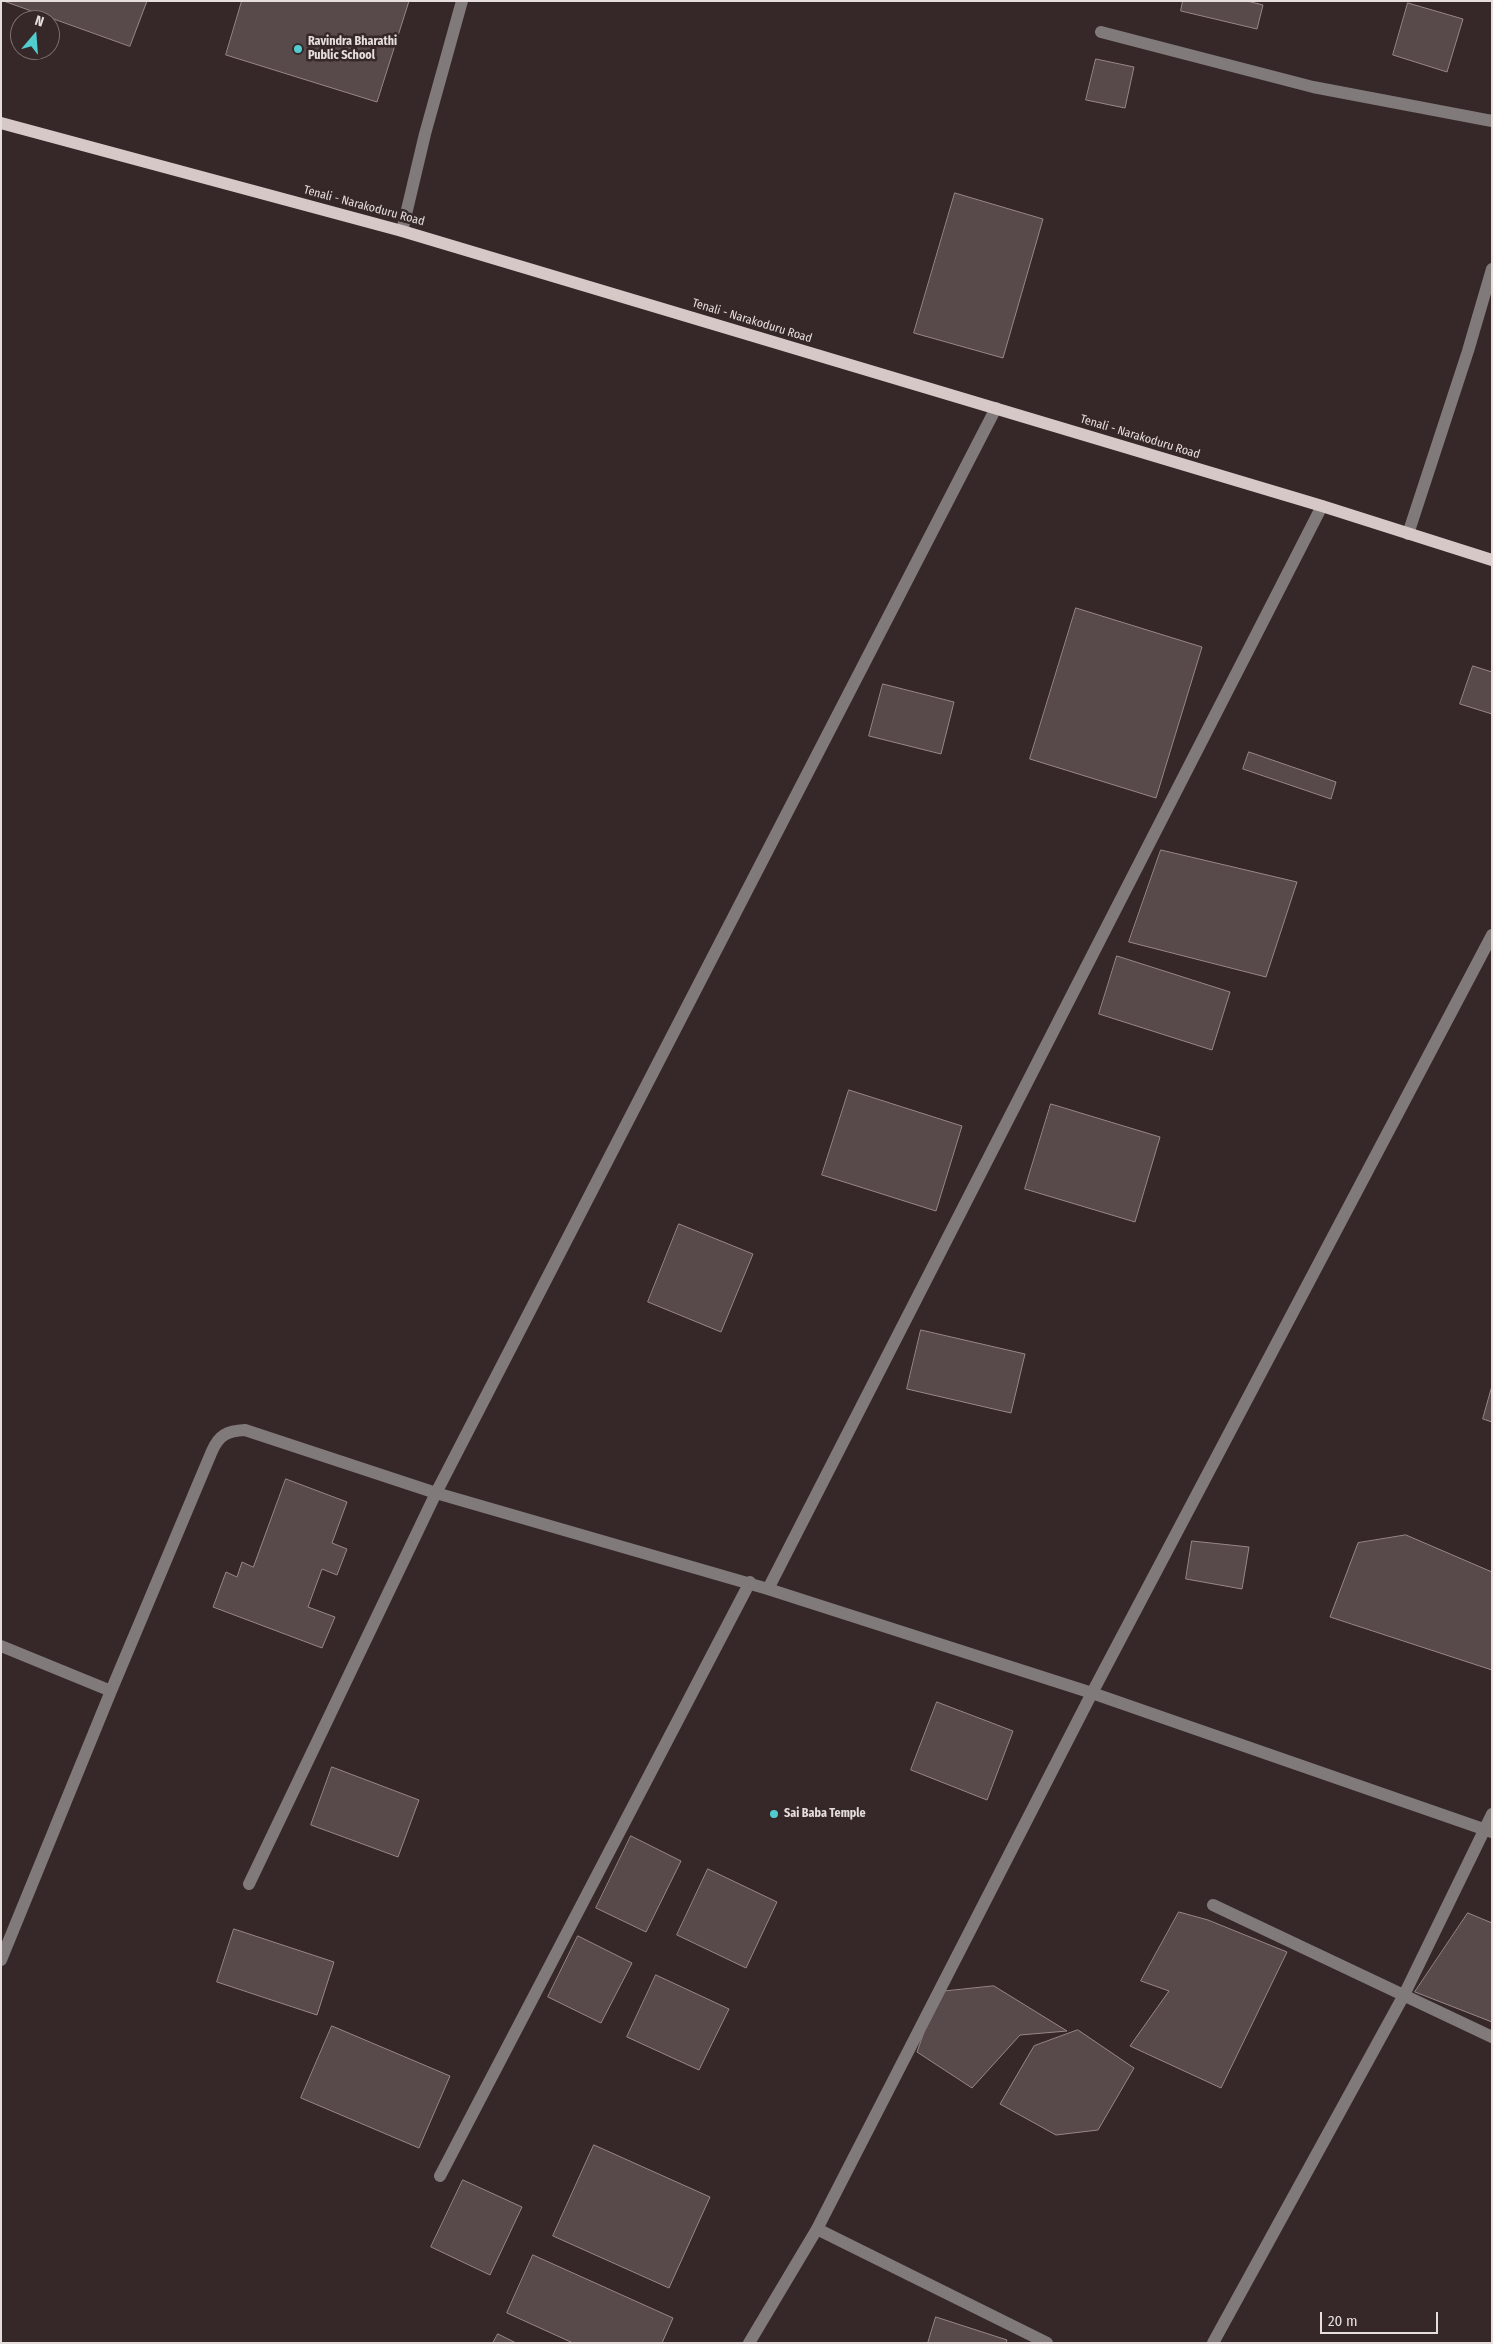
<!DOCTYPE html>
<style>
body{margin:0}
#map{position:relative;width:1493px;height:2344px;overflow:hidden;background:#362828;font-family:"Fira Sans Condensed",sans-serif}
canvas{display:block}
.frame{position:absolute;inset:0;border:2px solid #e6dddd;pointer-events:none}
.north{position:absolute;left:10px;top:10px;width:50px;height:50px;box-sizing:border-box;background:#362828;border:1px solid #7c7070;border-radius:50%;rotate:18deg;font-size:14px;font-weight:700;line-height:20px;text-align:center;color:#e6dddd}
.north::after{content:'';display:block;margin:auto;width:18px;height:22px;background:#52cdcf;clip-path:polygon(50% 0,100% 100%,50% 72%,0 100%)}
.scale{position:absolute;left:1320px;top:2312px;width:118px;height:22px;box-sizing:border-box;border:2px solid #e6dddd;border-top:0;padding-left:6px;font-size:15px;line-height:18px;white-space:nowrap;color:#e6dddd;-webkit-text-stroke:4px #362828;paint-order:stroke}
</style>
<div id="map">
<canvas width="1493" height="2344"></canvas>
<div class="frame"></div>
<div class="north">N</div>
<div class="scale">20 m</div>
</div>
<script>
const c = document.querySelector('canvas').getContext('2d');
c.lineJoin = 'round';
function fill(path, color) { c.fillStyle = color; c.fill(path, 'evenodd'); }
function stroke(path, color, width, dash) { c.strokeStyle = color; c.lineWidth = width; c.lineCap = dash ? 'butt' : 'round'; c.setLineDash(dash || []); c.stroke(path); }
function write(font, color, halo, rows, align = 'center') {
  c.font = font + ' "Fira Sans Condensed",sans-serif'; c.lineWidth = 5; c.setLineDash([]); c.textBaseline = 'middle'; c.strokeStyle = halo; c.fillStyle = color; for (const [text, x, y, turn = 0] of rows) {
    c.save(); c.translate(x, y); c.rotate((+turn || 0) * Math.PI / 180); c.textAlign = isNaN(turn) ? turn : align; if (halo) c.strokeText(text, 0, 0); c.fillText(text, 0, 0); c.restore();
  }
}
const building = new Path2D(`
 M 4,1 L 147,1 L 130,46 Z
 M 242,1 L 409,1 L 377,102 L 226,55 Z
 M 1183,1 L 1247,1 L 1263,5 L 1257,29 L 1181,11 Z
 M 1408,3 L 1463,19 L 1447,72 L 1393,55 Z
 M 1096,59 L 1134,67 L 1125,108 L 1086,100 Z
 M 955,193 L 1043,219 L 1003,358 L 914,333 Z
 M 1076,608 L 1202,647 L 1156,798 L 1030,759 Z
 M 1473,666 L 1492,672 L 1492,714 L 1460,704 Z
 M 883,684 L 954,702 L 941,754 L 869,736 Z
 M 1249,752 L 1336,782 L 1331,799 L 1243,769 Z
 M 1161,850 L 1297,882 L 1266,977 L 1129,942 Z
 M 1117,956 L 1230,992 L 1212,1050 L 1099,1014 Z
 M 849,1090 L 962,1126 L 936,1211 L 822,1175 Z
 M 1051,1104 L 1160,1137 L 1135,1222 L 1025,1189 Z
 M 679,1224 L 753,1254 L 721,1332 L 648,1302 Z
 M 921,1330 L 1025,1354 L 1011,1413 L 907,1389 Z
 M 1492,1386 L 1492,1422 L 1483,1419 Z
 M 286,1479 L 347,1502 L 332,1543 L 347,1549 L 337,1575 L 322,1569 L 308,1607 L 335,1617 L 322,1648 L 213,1607 L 226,1572 L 237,1577 L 242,1562 L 253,1567 Z
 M 1406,1535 L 1492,1572 L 1492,1670 L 1330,1617 L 1358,1543 Z
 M 1192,1541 L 1249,1547 L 1242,1589 L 1186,1579 Z
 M 937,1702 L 1013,1731 L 987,1800 L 911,1770 Z
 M 332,1767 L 419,1800 L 398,1857 L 311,1825 Z
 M 631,1836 L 681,1861 L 646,1932 L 596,1908 Z
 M 708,1869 L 777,1902 L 746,1968 L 677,1935 Z
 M 1179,1912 L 1208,1920 L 1287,1952 L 1221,2088 L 1130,2046 L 1169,1991 L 1141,1981 Z
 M 1468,1913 L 1492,1923 L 1492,2022 L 1415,1992 Z
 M 234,1929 L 334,1962 L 317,2015 L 217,1982 Z
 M 578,1936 L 632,1963 L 601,2023 L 548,1997 Z
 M 656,1975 L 729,2009 L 699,2070 L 627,2037 Z
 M 994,1986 L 1067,2031 L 1020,2035 L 972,2088 L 917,2052 L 938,1992 Z
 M 332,2026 L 450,2076 L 419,2148 L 301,2098 Z
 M 1078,2030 L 1134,2068 L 1098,2130 L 1056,2135 L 1000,2104 L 1034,2046 Z
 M 594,2145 L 710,2197 L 669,2288 L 553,2236 Z
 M 463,2180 L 522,2207 L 490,2275 L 431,2247 Z
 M 533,2255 L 673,2318 L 662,2343 L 573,2343 L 507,2313 Z
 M 936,2317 L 1007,2340 L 1006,2343 L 928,2343 Z
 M 498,2334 L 516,2343 L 493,2343 Z`);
fill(building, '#58494a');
stroke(building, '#988787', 1);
stroke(new Path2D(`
 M 1101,32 L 1313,87 L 1492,121
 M 402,231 L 425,134 L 462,1
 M 1408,534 L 1468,351 L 1492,269
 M 768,1589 L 1092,1693 L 1492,1832
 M 1,1646 L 111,1691
 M 249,1884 L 436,1493 L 996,408
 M 1213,1905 L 1492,2037
 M 1,1960 L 111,1691 L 212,1451 C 219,1435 227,1431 245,1430 L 436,1493 L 768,1589 L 1322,506
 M 440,2176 L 750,1582
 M 817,2229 L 1047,2343
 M 749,2343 L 817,2229 L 1092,1693 L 1492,935
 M 1213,2343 L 1404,1995 L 1492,1814`), '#817a7a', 12);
stroke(new Path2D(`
 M 1,123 L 402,231 L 1322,506 L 1492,560`), '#d7c8c8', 12);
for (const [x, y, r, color] of [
 [298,49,5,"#52cdcf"],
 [774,1814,5,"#52cdcf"]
]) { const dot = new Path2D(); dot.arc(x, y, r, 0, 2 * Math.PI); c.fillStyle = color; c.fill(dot); stroke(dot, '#362828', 2); }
write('bold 12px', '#e6dddd', '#362828', [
 ["Ravindra Bharathi",308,42],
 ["Public School",308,56],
 ["Sai Baba Temple",784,1814]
], 'left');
write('12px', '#e6dddd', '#362828', [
 ["Tenali - Narakoduru Road",364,206,15],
 ["Tenali - Narakoduru Road",752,321,17],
 ["Tenali - Narakoduru Road",1140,437,17]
]);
</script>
